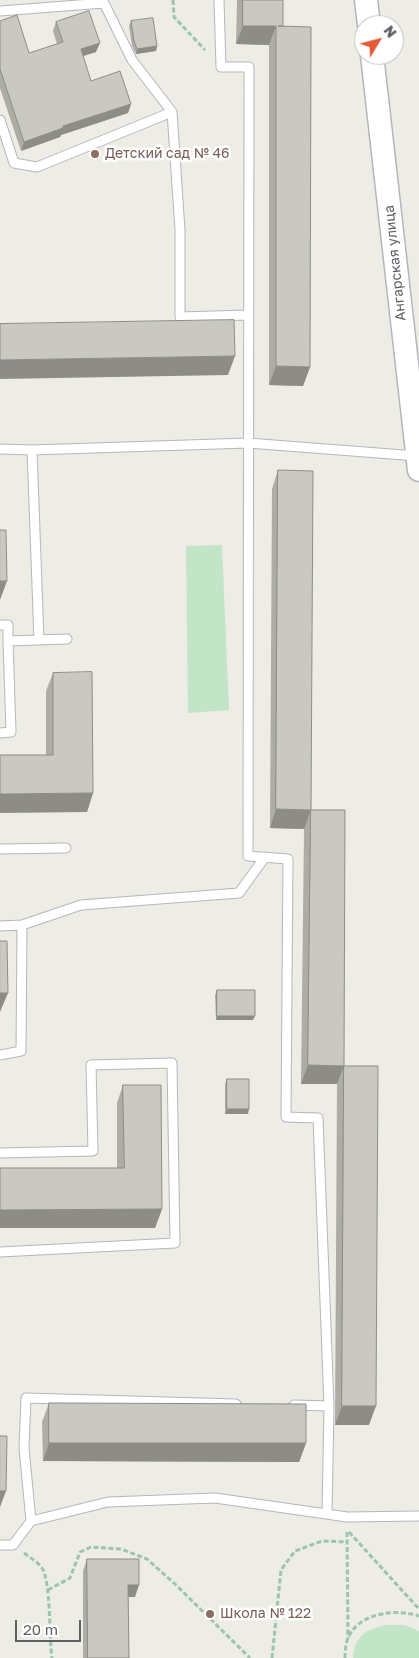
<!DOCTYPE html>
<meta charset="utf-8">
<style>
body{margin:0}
#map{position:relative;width:419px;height:1658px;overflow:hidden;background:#eeede5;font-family:"Golos Text",sans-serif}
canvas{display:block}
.north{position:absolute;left:354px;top:15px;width:50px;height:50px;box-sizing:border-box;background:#fff;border:1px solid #bebfc1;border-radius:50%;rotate:53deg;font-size:14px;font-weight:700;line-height:20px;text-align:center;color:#5c5f64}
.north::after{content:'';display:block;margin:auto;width:18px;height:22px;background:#e25b36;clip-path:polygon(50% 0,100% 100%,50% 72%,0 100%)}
.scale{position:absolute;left:15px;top:1620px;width:66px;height:22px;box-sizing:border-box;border:2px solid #5c5f64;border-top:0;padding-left:6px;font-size:15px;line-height:18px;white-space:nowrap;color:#5c5f64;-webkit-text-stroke:4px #fff;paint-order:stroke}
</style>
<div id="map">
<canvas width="419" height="1658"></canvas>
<div class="north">N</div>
<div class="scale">20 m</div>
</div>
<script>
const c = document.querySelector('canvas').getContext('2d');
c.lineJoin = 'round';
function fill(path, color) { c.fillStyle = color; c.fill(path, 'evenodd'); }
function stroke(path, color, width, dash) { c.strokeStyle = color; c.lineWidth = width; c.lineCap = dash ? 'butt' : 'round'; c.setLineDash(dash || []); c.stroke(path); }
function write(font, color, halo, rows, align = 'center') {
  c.font = font + ' "Golos Text",sans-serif'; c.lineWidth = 5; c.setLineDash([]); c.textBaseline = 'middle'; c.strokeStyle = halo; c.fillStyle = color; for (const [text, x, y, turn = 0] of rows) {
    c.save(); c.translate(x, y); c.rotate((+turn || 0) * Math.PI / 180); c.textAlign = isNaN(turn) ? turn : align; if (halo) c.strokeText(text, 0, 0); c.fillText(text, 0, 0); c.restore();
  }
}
fill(new Path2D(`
 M 222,545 L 229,710 L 188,713 L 186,546 Z
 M 385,1625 L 404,1625 L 419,1631 L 419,1658 L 353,1658 C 355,1636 365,1630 385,1625 Z`), '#c2e5c7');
const service = new Path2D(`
 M 219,0 L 221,67 L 249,67 L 248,856 L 288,859 L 286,1117 L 318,1118 L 329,1406 L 327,1514
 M 0,11 L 104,3 L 132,60 L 172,112 L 180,230 L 180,317 L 248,315
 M 0,120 L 14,163 L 37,167 L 172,112
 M 0,449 L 32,450 L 248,443 L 417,456
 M 32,450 L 39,640
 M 0,625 L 8,625 L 8,641
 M 0,733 L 11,732 L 8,641 L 67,639
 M 0,849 L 66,848
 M 22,925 L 81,905 L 239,893 L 265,857
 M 0,926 L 22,925 L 21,1051 L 0,1055
 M 0,1153 L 93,1151 L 91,1065 L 172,1063 L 175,1243 L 0,1252
 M 294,1405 L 329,1406
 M 31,1521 L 108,1502 L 215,1498 L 347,1517 L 419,1516
 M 0,1545 L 13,1545 L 31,1521 L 24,1448 L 26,1398 L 236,1404`);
const tertiary = new Path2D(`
 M 366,0 L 369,25
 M 372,55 L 419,470`);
stroke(service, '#b5b6bb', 11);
stroke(tertiary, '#b5b6bb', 25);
stroke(new Path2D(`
 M 173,0 L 174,17 L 205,50
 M 347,1532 L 348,1638
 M 349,1532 L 419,1609
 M 24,1553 C 29,1557 38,1562 42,1568 C 51,1581 49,1638 52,1658
 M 48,1590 L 70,1578 L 80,1552 L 91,1547 L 121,1549 L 147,1559 L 175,1584 L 250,1658
 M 272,1658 L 281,1570 L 295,1551 L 322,1541 L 348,1542
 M 345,1658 C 345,1649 346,1639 352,1631 C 366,1612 398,1609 419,1616`), '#9cc5ad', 3, [5, 2.5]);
stroke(service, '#fff', 9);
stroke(tertiary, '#fff', 22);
fill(new Path2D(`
 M 237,0 L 283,0 L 283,26 L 310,367 L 303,386 L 269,385 L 269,45 L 236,44 Z
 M 0,21 L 29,53 L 57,44 L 53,31 L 56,22 L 96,52 L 83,56 L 91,81 L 131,104 L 128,113 L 61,135 L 60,137 L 21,151 L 0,88 Z
 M 131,21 L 157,46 L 156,51 L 136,54 L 132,46 L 129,26 Z
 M 278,470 L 311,810 L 344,1066 L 369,1425 L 335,1425 L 337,1084 L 301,1084 L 304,829 L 270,828 L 272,489 Z
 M 53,673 L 93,793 L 87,812 L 46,755 L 46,691 Z
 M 217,990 L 253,1020 L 216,1020 L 215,995 Z
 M 227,1079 L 248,1114 L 225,1114 L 225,1084 Z
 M 123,1085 L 162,1209 L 155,1228 L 0,1228 L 0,1168 L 117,1168 L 117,1103 Z
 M 49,1403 L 306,1443 L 299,1462 L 43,1461 L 42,1422 Z
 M 87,1559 L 135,1597 L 128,1597 L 129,1658 L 83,1658 L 83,1571 Z`), '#adaca6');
fill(new Path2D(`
 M 243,26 L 276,26 L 269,45 L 236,44 Z
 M 100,43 L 96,52 L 77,58 L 81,49 Z
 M 157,46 L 156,51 L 136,54 L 137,49 Z
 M 131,104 L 128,113 L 61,135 L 60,137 L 21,151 L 24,142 L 63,126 Z
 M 235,356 L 228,375 L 0,379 L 0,360 Z
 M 276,366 L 310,367 L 303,386 L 269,385 Z
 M 0,581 L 7,581 L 0,600 Z
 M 93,793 L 87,812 L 0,813 L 0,794 Z
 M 276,809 L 311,810 L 304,829 L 270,828 Z
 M 0,993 L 8,993 L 0,1012 Z
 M 217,1016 L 255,1016 L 253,1020 L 216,1020 Z
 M 308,1065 L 344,1066 L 337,1084 L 301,1084 Z
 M 227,1109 L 249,1109 L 248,1114 L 225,1114 Z
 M 162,1209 L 155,1228 L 0,1228 L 0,1210 Z
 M 342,1406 L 376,1406 L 369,1425 L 335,1425 Z
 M 49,1443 L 306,1443 L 299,1462 L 43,1461 Z
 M 0,1491 L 6,1491 L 0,1507 Z
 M 128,1585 L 139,1585 L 135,1597 L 124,1597 Z`), '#8d8c87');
const building = new Path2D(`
 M 243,0 L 283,0 L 283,26 L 278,26 L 311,27 L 310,367 L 276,366 L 276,26 L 243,26 Z
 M 89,11 L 100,43 L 81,49 L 91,81 L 120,71 L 131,104 L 63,126 L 63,128 L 24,142 L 0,69 L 0,21 L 17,15 L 29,53 L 63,42 L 56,22 Z
 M 153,18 L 157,46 L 137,49 L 134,41 L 131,21 Z
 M 234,320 L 235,356 L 0,360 L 0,324 Z
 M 278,470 L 313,471 L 311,810 L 276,809 Z
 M 0,530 L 6,530 L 7,581 L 0,581 Z
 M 92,672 L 93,793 L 0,794 L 0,755 L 53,755 L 53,673 Z
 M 311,810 L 345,810 L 344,1066 L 308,1065 Z
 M 0,941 L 7,941 L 8,993 L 0,993 Z
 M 217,990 L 255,990 L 255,1016 L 217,1016 Z
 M 344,1066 L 378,1066 L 376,1406 L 342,1406 Z
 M 227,1079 L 249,1079 L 249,1109 L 227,1109 Z
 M 123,1085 L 161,1085 L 162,1209 L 0,1210 L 0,1168 L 124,1168 Z
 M 49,1403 L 306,1404 L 306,1443 L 49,1443 Z
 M 0,1436 L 7,1436 L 6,1491 L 0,1491 Z
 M 87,1559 L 139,1559 L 139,1585 L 128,1585 L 129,1658 L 88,1658 Z`);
fill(building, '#c9c8c1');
stroke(building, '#8d8c87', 1);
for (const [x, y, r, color] of [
 [95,154,5,"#8d6e63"],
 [210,1614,5,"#8d6e63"]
]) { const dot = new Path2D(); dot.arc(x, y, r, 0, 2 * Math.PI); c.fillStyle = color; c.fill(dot); stroke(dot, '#fff', 2); }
write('14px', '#785e54', '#fff', [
 ["Детский сад № 46",105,154],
 ["Школа № 122",220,1614]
], 'left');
write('14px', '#5c5f64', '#fff', [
 ["Ангарская улица",395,263,-96]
]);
</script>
